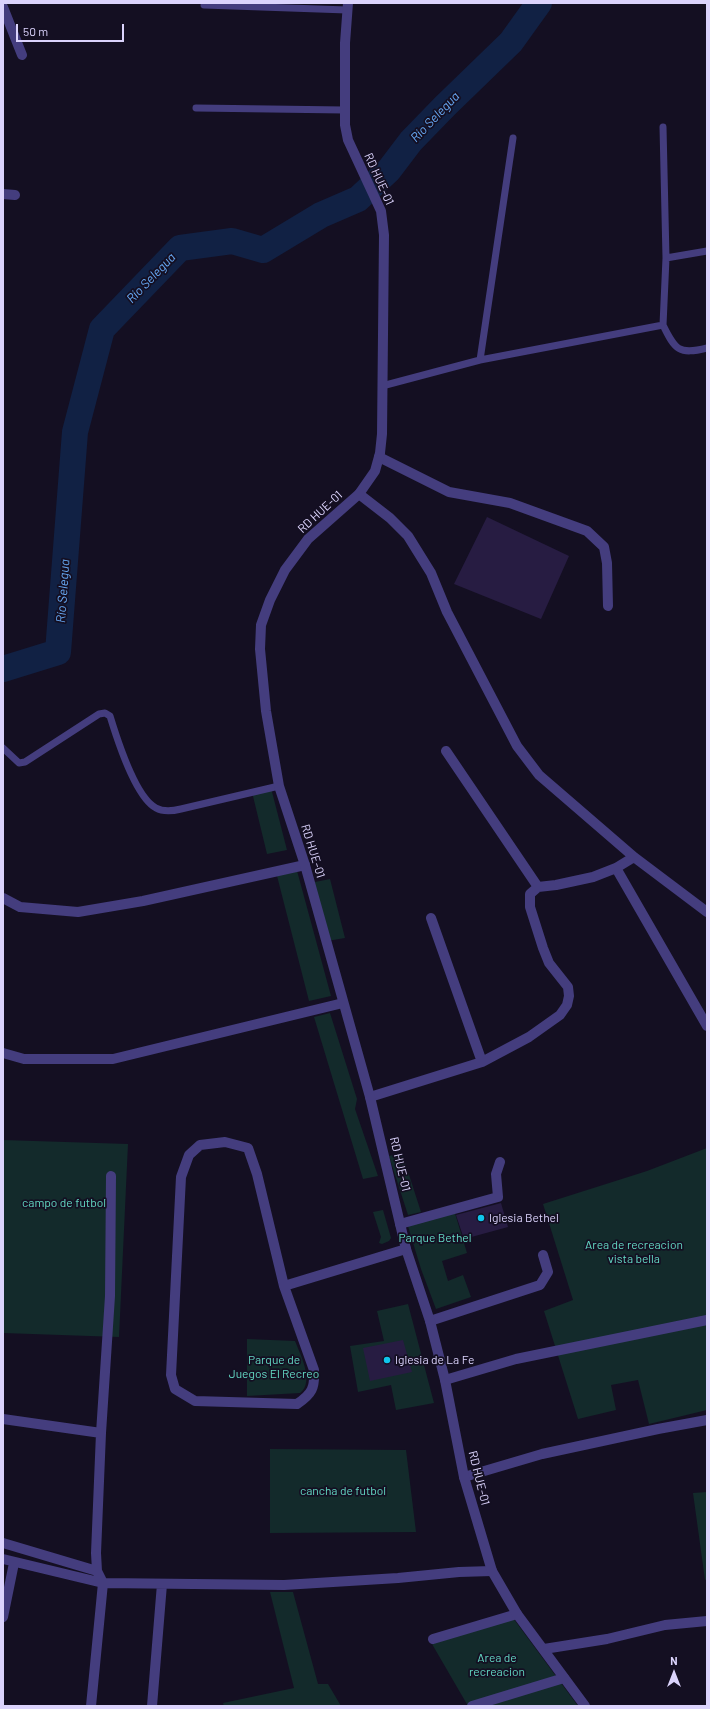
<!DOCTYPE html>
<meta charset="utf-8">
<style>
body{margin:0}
#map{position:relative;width:710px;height:1709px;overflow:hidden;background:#140f22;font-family:Barlow,sans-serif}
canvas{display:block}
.frame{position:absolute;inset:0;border:4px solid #dbd3fc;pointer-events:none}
.north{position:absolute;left:654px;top:1653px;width:40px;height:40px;-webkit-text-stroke:3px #140f22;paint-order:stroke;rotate:0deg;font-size:11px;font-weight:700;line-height:16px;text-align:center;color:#dbd3fc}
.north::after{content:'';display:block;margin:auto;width:14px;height:18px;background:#dbd3fc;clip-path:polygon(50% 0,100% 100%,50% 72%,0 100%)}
.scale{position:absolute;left:16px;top:24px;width:108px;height:18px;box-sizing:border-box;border:2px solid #dbd3fc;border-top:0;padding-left:5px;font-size:12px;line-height:14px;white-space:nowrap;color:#dbd3fc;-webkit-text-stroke:3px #140f22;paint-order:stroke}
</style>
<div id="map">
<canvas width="710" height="1709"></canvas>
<div class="frame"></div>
<div class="north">N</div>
<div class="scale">50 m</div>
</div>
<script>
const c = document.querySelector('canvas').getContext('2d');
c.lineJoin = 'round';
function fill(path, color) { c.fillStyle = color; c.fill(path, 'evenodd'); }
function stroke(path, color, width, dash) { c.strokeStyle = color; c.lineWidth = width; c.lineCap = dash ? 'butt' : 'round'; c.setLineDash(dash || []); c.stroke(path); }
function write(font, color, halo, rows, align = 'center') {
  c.font = font + ' Barlow,sans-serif'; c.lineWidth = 3.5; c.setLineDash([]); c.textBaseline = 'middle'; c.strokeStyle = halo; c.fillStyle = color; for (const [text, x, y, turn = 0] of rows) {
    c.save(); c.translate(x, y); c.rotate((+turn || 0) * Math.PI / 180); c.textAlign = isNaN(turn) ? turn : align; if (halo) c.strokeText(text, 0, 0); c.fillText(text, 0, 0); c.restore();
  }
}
fill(new Path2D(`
 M 271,788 L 287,850 L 267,854 L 252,792 Z
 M 296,867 L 331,996 L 309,1001 L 276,872 Z
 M 330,879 L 345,938 L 327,941 L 310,883 Z
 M 330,1013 L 357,1099 L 355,1109 L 378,1176 L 363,1179 L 314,1017 Z
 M 3,1140 L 128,1144 L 119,1337 L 3,1333 Z
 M 707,1148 L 707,1410 L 649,1424 L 638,1380 L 611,1385 L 616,1410 L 578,1419 L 544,1311 L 573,1300 L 543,1204 L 647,1171 Z
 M 402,1153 L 421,1212 L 408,1215 L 389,1156 Z
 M 383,1210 L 391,1238 L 389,1241 L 382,1244 L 379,1243 L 381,1237 L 373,1212 Z
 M 454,1210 L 467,1253 L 442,1261 L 448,1281 L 463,1275 L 471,1297 L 436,1309 L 421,1269 L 407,1223 Z
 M 408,1304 L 434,1403 L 396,1410 L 391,1385 L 358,1392 L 350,1346 L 384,1341 L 377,1311 Z
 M 247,1339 L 295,1341 C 300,1354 315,1382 300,1393 L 247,1396 Z
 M 270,1449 L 406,1450 L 416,1532 L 270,1533 Z
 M 707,1492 L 707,1579 L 705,1580 L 693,1493 Z
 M 270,1592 L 293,1592 L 318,1684 L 328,1684 L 341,1706 L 224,1706 L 223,1703 L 294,1688 Z
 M 513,1618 L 578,1706 L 468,1706 L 432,1644 Z`), '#132a2b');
stroke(new Path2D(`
 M 3,669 L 58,652 L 75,432 L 102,329 L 180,248 L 232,241 L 263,250 L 321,215 L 358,199 L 389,170 L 411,141 L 445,106 L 511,42 L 539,3`), '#112144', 26);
fill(new Path2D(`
 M 487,517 L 569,556 L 541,619 L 454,584 Z
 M 501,1203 L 508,1227 L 464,1239 L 456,1215 Z
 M 403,1340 L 412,1372 L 370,1381 L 363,1348 Z`), '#271c42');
stroke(new Path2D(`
 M 204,5 L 347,10
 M 196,108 L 344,110
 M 666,258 L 707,251
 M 663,325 C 675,350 679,355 707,348
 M 480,360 L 513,138
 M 382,386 L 480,360 L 663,325 L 666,258 L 663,127
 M 3,748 L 19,763 L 25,762 L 99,714 L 105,713 L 110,716 C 117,739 135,797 156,808 C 163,812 173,811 181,809 L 279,786`), '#443d7e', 7);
stroke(new Path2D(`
 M 3,7 L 22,55
 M 3,194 L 15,195
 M 379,457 L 449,492 L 510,503 L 587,531 L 604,547 L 607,563 L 608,606
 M 359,494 L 390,518 L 408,536 L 431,573 L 447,612 L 517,746 L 539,775 L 634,857 L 707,912
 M 446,751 L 538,887
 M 616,868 L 707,1026
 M 3,898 L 20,907 L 78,912 L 143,901 L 305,865
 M 431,918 L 482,1062
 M 3,1053 L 24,1059 L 113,1059 L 343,1003
 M 370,1097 L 482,1062 L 529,1037 L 560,1015 L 567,1005 L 569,996 L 568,987 L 549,963 L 543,948 L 530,907 L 530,894 L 538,887 L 556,885 L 593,877 L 616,868 L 634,857
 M 225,1142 L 248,1148 L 257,1174 L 284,1286 L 314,1370 C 315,1388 312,1394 297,1404 L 195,1401 L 175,1389 L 171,1375 L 181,1177 L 189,1155 L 200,1145 Z
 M 400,1224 L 498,1197 L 496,1174 L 500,1162
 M 284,1286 L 406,1249
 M 430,1321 L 540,1285 L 548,1272 L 543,1255
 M 445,1380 L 516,1359 L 707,1320
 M 3,1419 L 101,1433
 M 464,1477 L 542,1454 L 658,1429 L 707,1420
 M 3,1543 L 97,1571
 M 3,1559 L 103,1583 L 284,1585 L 398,1578 L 459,1572 L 492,1571
 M 3,1617 L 14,1563
 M 433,1639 L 517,1614
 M 544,1649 L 607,1639 L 665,1625 L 707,1621
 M 91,1706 L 103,1583 L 97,1571 L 96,1553 L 101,1433 L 110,1296 L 111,1176
 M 152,1706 L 162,1584
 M 472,1706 L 564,1678`), '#443d7e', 10);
stroke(new Path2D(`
 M 348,3 L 345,43 L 345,125 L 348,140 L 381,211 L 384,235 L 382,434 L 380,453 L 375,471 L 359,494 L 308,539 L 285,570 L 270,600 L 261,625 L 260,649 L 266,711 L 279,786 L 305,865 L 370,1097 L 406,1249 L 430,1321 L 445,1380 L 464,1477 L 492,1571 L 517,1614 L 585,1706`), '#443d7e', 10);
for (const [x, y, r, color] of [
 [481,1218,4,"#0fc6ec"],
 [387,1360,4,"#0fc6ec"]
]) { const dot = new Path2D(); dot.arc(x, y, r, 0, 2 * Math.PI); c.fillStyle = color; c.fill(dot); stroke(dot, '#140f22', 1.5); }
write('12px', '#dbd3fc', '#140f22', [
 ["RD HUE-01",379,179,66],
 ["RD HUE-01",320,512,-43],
 ["RD HUE-01",313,851,73],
 ["RD HUE-01",400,1164,77],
 ["RD HUE-01",479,1478,76]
]);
write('12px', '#63d8c3', '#140f22', [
 ["campo de futbol",64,1203],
 ["Parque Bethel",435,1238],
 ["Area de recreacion",634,1245],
 ["vista bella",634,1259],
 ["Parque de",274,1360],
 ["Juegos El Recreo",274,1374],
 ["cancha de futbol",343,1491],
 ["Area de",497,1658],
 ["recreacion",497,1672]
]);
write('12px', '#dbd3fc', '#140f22', [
 ["Iglesia Bethel",489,1218],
 ["Iglesia de La Fe",395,1360]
], 'left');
write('italic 13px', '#67a9f5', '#140f22', [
 ["Río Selegua",435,117,-46],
 ["Río Selegua",151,278,-46],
 ["Río Selegua",63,591,-86]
]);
</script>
